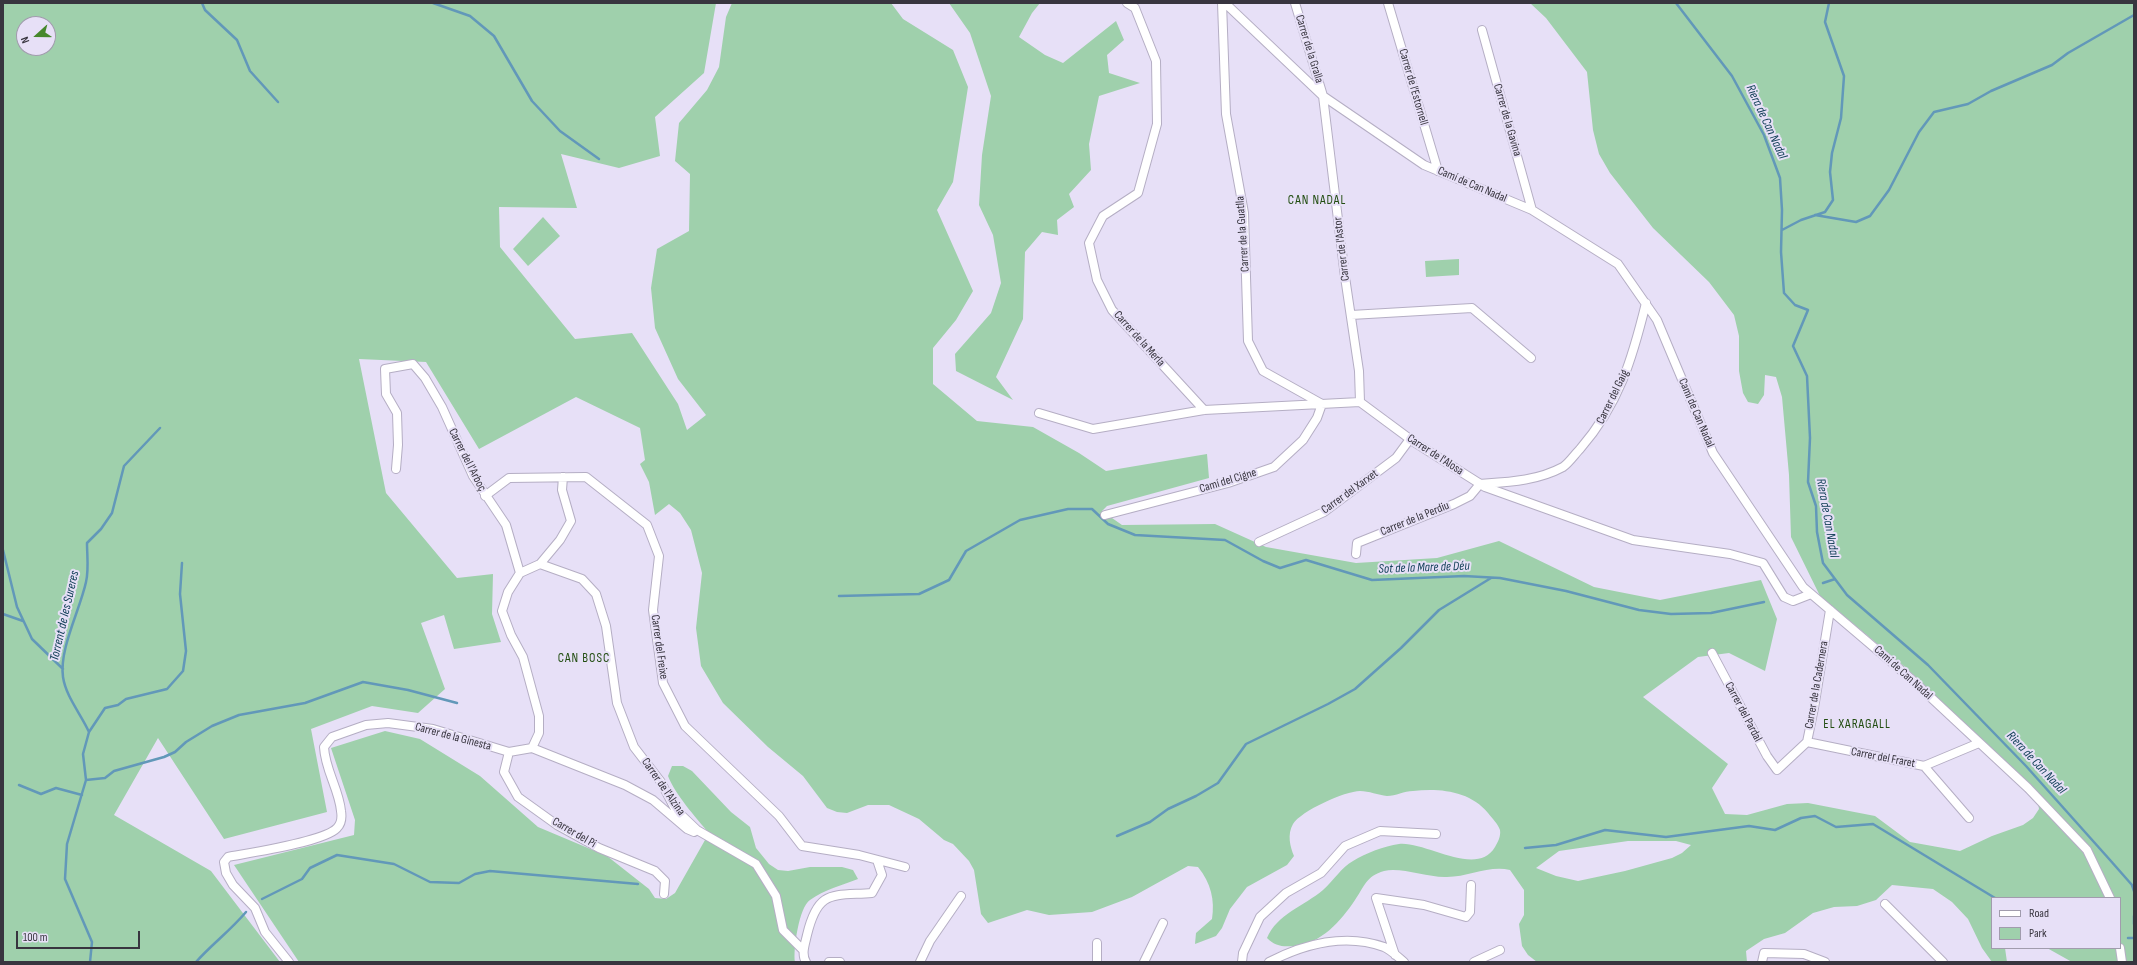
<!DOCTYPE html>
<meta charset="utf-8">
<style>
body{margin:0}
#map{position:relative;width:2137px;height:965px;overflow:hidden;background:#e7e0f7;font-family:"Sofia Sans Condensed",sans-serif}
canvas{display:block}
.frame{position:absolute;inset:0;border:4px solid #38353f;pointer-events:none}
.legend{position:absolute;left:1991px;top:897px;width:130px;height:52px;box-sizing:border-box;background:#e7e0f7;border:1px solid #a19cad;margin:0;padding:5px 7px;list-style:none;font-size:12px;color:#38353f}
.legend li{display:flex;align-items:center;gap:8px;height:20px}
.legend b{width:20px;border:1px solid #a19cad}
.north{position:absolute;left:16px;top:16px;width:40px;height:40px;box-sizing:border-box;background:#e7e0f7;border:1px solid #a19cad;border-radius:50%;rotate:249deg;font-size:11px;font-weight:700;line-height:16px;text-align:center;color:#38353f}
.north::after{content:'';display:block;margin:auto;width:14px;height:18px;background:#46882c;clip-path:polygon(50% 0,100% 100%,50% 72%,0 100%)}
.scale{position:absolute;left:16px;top:931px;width:124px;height:18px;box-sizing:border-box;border:2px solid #38353f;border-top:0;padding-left:5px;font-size:12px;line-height:14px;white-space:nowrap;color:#38353f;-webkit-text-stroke:3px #e7e0f7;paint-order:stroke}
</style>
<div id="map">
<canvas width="2137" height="965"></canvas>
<div class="frame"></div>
<ul class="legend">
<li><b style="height:5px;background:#fff"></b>Road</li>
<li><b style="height:11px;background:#9fd0ac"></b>Park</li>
</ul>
<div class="north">N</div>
<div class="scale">100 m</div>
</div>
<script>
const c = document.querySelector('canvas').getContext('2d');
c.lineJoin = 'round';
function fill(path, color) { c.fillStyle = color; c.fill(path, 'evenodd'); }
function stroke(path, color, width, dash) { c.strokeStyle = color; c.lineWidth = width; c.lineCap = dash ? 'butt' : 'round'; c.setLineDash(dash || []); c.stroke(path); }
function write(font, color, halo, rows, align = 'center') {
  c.font = font + ' "Sofia Sans Condensed",sans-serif'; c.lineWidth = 4; c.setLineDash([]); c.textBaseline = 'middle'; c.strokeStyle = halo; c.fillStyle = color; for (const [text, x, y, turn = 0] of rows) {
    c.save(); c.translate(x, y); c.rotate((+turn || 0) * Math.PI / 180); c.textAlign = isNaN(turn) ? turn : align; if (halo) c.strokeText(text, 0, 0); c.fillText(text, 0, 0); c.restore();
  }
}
fill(new Path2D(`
 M 3,3 L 716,3 L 704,73 L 655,117 L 660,156 L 619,168 L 561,154 L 577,208 L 499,207 L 500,247 L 575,339 L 632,333 L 678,404 L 687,430 L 706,415 L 678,379 L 655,328 L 651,288 L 657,249 L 689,231 L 690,174 L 675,161 L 679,123 L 707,90 L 719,67 L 726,17 L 732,3 L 891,3 L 903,19 L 953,50 L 968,87 L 953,182 L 937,210 L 973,291 L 956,320 L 933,348 L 933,384 L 977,421 L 1033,427 L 1079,453 L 1106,471 L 1207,454 L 1209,478 L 1107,506 L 1102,511 L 1122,525 L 1215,524 L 1266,547 L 1356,563 L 1437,558 L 1499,541 L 1594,587 L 1660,600 L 1761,580 L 1777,619 L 1765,671 L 1729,653 L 1698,657 L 1643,697 L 1728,764 L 1712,788 L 1725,814 L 1747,815 L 1787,804 L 1808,803 L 1875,816 L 1910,842 L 1960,851 L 1992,836 L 2023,825 L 2033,818 L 2039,809 L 2037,797 L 2026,782 L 1905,667 L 1820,596 L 1791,537 L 1789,475 L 1782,397 L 1776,377 L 1765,375 L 1764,395 L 1758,404 L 1748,402 L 1743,393 L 1739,371 L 1739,336 L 1734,315 L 1709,282 L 1653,228 L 1610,173 L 1599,154 L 1593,130 L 1587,72 L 1546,18 L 1530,3 L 2134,3 L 2134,962 L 2072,962 L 2047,948 L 2120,948 L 2120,898 L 1992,898 L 1992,948 L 2005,948 L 2007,962 L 1992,962 L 1982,948 L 1968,919 L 1952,902 L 1933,889 L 1892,885 L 1876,900 L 1857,906 L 1834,907 L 1813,913 L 1785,933 L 1764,939 L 1746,951 L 1747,962 L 1537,962 L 1528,955 L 1522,946 L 1519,924 L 1524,915 L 1524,890 L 1510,870 C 1489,865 1469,877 1447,877 C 1428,878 1402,867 1384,871 C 1366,876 1364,887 1355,900 C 1341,921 1321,944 1294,946 C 1282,947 1275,946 1267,938 C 1277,914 1304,906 1323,890 C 1334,880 1341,868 1353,861 C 1366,853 1384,846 1399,844 C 1425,841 1477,878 1495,847 C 1498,842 1501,836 1500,830 C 1498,824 1492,818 1488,813 C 1470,791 1440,788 1413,791 C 1404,791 1396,796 1387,796 C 1378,795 1369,791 1360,791 C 1345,791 1301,811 1293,824 C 1287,834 1290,847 1294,856 L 1287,865 L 1247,887 L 1230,909 L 1222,928 L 1216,936 L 1195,944 L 1196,933 L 1212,919 C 1215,900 1211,883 1198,867 L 1188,866 L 1132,897 L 1092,912 L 1049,915 L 1027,910 L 988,923 L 981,914 L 974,870 L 969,861 L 953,844 L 944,840 L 919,819 L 889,805 L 868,805 L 847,813 L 837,812 L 827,808 L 803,776 L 768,747 L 723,703 L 701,666 L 696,628 L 702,573 L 691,530 L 680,513 L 669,504 L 655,515 L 649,482 L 640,464 L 645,460 L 640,428 L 576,397 L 479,449 L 426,362 L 359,359 L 386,493 L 457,578 L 493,574 L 492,614 L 501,642 L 454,649 L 444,615 L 421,623 L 445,689 L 418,713 L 372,706 L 311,729 L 327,812 L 224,839 L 158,738 L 114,815 L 211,871 L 280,962 L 3,962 ZM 24,24 L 48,24 L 48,48 L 24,48 ZM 1628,841 L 1676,841 L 1691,845 L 1682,853 L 1672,858 L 1625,871 L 1578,881 L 1556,876 L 1536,868 L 1559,851 Z
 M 949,3 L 1040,3 L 1032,13 L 1019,37 L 1045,55 L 1063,63 L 1116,21 L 1124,40 L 1107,55 L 1109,73 L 1140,83 L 1099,96 L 1089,144 L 1091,170 L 1069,194 L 1074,207 L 1057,220 L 1058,235 L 1042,232 L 1025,252 L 1023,319 L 996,377 L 1013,400 L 956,371 L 955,354 L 991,313 L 1001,283 L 993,235 L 979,205 L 982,155 L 991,96 L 970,33 Z
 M 543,217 L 560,236 L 528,266 L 513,249 Z
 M 1459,259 L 1459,275 L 1426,277 L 1425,261 Z
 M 385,731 L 420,739 L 480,776 L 538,827 L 607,856 L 649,889 L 655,898 L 666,899 L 675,893 L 709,833 C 696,818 675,794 668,776 L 672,766 L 683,766 L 692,771 L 731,812 L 750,827 L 756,848 L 769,864 L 778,870 L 788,871 L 810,867 L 842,867 L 853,870 L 858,879 C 842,885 824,890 810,900 C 799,907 793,950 795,962 L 299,962 L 234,865 L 354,835 L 355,820 L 331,748 Z`), '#9fd0ac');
stroke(new Path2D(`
 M 202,3 L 205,10 L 237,40 L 250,71 L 278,102
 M 433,3 L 470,16 L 494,36 L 532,101 L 560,131 L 599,159
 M 1676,3 L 1732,76 L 1764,135 L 1780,178 L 1782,210 L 1781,252 L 1784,293 L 1795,305 L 1808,310 L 1793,346 L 1807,376 L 1810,438 L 1808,482 L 1816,506 L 1817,532 L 1823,563 L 1847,595 L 1928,665 L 2026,766 L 2110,860 L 2132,885 L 2134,891
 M 1815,215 L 1856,222 L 1870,216 L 1889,190 L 1919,132 L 1934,112 L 1968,104 L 1991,91 L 2052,65 L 2068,53 L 2134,15
 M 1782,230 L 1801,220 L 1825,212 L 1833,200 L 1830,172 L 1832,153 L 1841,118 L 1844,76 L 1825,22 L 1829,3
 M 3,550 L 17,607 L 32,639 L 63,669
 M 1823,583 L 1835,579
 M 839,596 L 919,594 L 949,580 L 966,551 L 1020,520 L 1068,509 L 1092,509 L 1108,524 L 1135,535 L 1225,540 L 1263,561 L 1280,568 L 1306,560 L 1372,580 L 1464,576 L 1500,578 L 1566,591 L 1639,610 L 1671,614 L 1711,613 L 1764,602
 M 3,614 L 23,621
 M 89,732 L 105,708 L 118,705 L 126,699 L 167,689 L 183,671 L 186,651 L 180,594 L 182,563
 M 86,780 L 105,778 L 114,771 L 164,757 L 175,752 L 186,742 L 212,726 L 239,715 L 305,703 L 363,682 L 408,690 L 457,703
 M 19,785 L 41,794 L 56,788 L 82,795
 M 1117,836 L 1150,822 L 1168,809 L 1196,796 L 1218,783 L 1246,744 L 1328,704 L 1355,689 L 1401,648 L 1439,610 L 1491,578
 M 1525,848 L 1556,845 L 1605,830 L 1666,837 L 1749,826 L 1775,830 L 1801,818 L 1815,816 L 1836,827 L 1873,824 L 1995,898
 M 262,899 L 302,879 L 310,868 L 337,855 L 394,864 L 430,882 L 459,883 L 475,874 L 490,871 L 638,884
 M 2134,916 L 2134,924
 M 2128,938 L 2134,938
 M 90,962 L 92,942 L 65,879 L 67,844 L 86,780 L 83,754 L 89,732 C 81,714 66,697 63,677 C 59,649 80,610 86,582 C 89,570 87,555 87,543 L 101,529 L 112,513 L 124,466 L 160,428
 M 196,962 C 212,944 230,931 246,912`), '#6298b9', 2.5);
const street = new Path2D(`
 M 1127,3 L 1135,8 L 1156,61 L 1157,124 L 1138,193 L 1103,216 L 1089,243 L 1097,280 L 1112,310 L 1204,410
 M 1225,3 L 1323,96 L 1424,165 L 1532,210 L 1618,264 L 1657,320 L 1713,453 L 1803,587 L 1910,678 L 2028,788 L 2087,850 L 2110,898
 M 1295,3 L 1323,96 L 1345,277 L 1359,371 L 1360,402
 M 1388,3 L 1438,171
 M 1482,30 L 1532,210
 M 1351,315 L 1472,308 L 1531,358
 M 1039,413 L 1093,429 L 1204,410 L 1360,402 L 1414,442 L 1485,487 L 1633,540 L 1730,554 L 1763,563 L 1784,597 L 1793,601 L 1811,594
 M 396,469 L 398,445 L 397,413 L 386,394 L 385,369 L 413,364 L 425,378 L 442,407 L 473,476 L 506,525 L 520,573 L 508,592 L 502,611 L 511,635 L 523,657 L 539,716 L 539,733 L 532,748
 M 485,496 L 509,478 L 586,477 L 647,525 L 659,556 L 653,610 L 663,683 L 685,726 L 779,816 L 802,846 L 859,855 L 905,867
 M 1105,515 L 1228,483 L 1274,467 L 1303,440 L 1317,418 L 1322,404 L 1263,371 L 1248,341 L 1244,213 L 1226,114 L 1222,3
 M 1259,542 L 1324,512 L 1396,458 L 1410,439
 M 1356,554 L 1357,543 L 1454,504 L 1470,496 L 1480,484 C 1509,482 1537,481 1563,467 C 1569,463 1575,454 1580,449 C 1619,404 1632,360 1646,303
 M 540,564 L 582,579 L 596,594 L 606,626 L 617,703 L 634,747 L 661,782 L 675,809 L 697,830 L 756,864 L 776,896 L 783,930 L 803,950
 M 520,573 L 540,564 L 560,540 L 571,521 L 562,490 L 563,477
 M 1712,653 L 1767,756 L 1777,770 L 1807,742 L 1814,708 L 1830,610
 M 1807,742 L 1924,766 L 1979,743
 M 509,752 L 504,772 L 518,797 L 557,825 L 599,848 L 655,871 L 665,881 L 664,894
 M 1924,766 L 1969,818
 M 1885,904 L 1943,962
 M 2120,948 L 2122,962
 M 1395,955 L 1376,898 L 1424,905 L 1466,917 L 1470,912 L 1471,885
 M 289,962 L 265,932 L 255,908 L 233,885 L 226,873 L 224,862 L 228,857 C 249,853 324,842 337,828 C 341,824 342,817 341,811 C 339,789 325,770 324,747 L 332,737 L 366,725 L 388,723 L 433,729 L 509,752 L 532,748 L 625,785 L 653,800 L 687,829 L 694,832 L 697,830
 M 806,962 C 801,954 805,944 807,935 C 818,889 832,896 872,893 L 882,875 L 877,860
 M 829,962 L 840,962
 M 920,962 L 930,941 L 961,896
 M 1097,962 L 1097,943
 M 1144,962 L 1163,923
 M 1242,962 L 1243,953 L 1260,917 L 1286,893 L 1321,873 L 1345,846 L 1380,831 L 1436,834
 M 1269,962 C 1304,944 1346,933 1384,947 C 1391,950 1398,957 1404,962
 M 1474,962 L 1500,950
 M 1762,962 L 1764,953 L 1804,954 L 1825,962`);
stroke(street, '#b5aec4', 10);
stroke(street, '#fff', 8);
write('12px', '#38353f', '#e7e0f7', [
 ["Carrer de la Gralla",1309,49,73],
 ["Carrer de l'Estornell",1413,87,74],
 ["Carrer de la Gavina",1507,120,74],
 ["Camí de Can Nadal",1472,185,23],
 ["Carrer de la Guatlla",1243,234,-94],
 ["Carrer de l'Astor",1342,249,-97],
 ["Carrer de la Merla",1139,339,48],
 ["Carrer del Gaig",1613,397,-64],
 ["Camí de Can Nadal",1696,413,67],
 ["Carrer de l'Alosa",1435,455,33],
 ["Carrer del l'Arboç",467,460,63],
 ["Camí del Cigne",1228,481,-17],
 ["Carrer del Xarxet",1350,492,-36],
 ["Carrer de la Perdiu",1415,519,-22],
 ["Carrer del Freixe",659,647,82],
 ["Camí de Can Nadal",1903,673,42],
 ["Carrer de la Cadernera",1817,685,-80],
 ["Carrer del Pardal",1743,712,62],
 ["Carrer de la Ginesta",453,737,15],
 ["Carrer del Fraret",1883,758,11],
 ["Carrer de l'Alzina",663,787,55],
 ["Carrer del Pi",574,833,30]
]);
write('italic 13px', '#134058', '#e7e0f7', [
 ["Riera de Can Nadal",1766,122,65],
 ["Riera de Can Nadal",1827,518,80],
 ["Sot de la Mare de Déu",1424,568,-2],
 ["Torrent de les Sureres",65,616,-77],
 ["Riera de Can Nadal",2036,763,47]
]);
c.letterSpacing = '1px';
write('13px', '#224d11', '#e7e0f7', [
 ["CAN NADAL",1317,201],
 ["CAN BOSC",584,659],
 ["EL XARAGALL",1857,725]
]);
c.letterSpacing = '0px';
</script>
